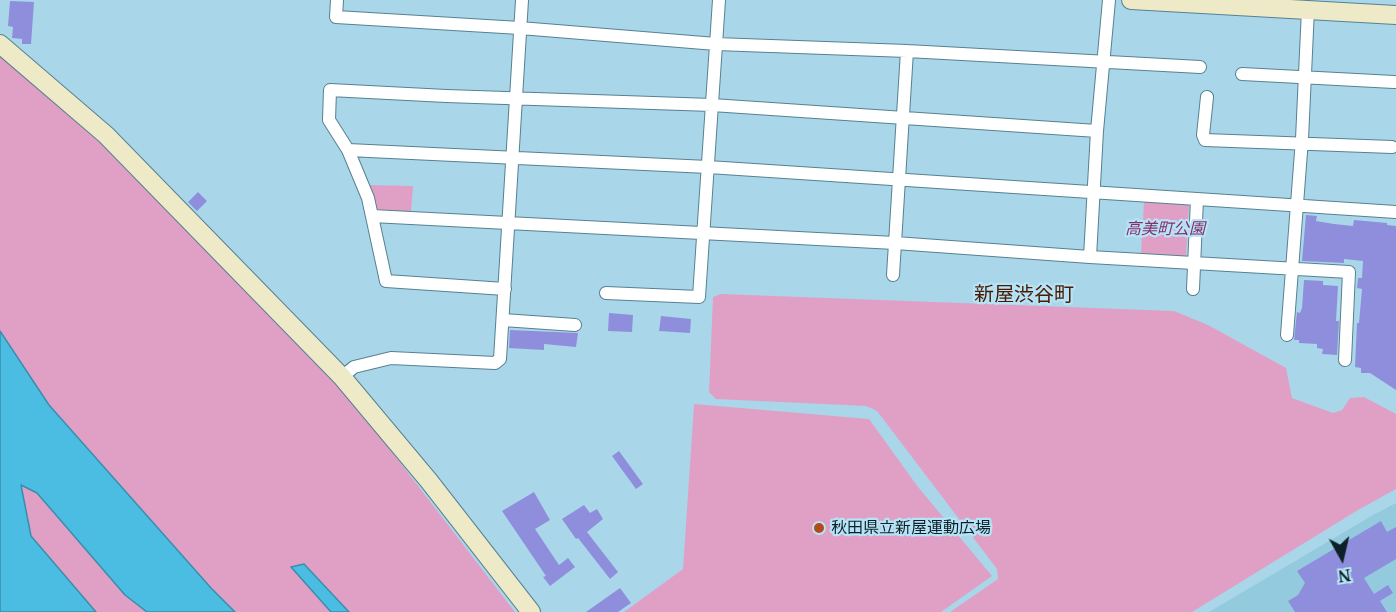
<!DOCTYPE html>
<meta charset="utf-8">
<style>
body{margin:0}
#map{position:relative;width:1396px;height:612px;overflow:hidden;background:#a9d7e9;font-family:"Noto Serif",serif}
canvas{display:block}
.north{position:absolute;left:1312px;top:528px;width:60px;height:60px;-webkit-text-stroke:4px #b6e4f6;paint-order:stroke;rotate:172deg;font-size:16px;font-weight:700;line-height:24px;text-align:center;color:#0e2027}
.north::after{content:'';display:block;margin:auto;width:21px;height:27px;background:#0e2027;clip-path:polygon(50% 0,100% 100%,50% 72%,0 100%)}
</style>
<div id="map">
<canvas width="1396" height="612"></canvas>
<div class="north">N</div>
</div>
<script>
const c = document.querySelector('canvas').getContext('2d');
c.lineJoin = 'round';
function fill(path, color) { c.fillStyle = color; c.fill(path, 'evenodd'); }
function stroke(path, color, width, dash) { c.strokeStyle = color; c.lineWidth = width; c.lineCap = dash ? 'butt' : 'round'; c.setLineDash(dash || []); c.stroke(path); }
function write(font, color, halo, rows, align = 'center') {
  c.font = font + ' "Noto Serif","Noto Sans JP",serif'; c.lineWidth = 4.5; c.setLineDash([]); c.textBaseline = 'middle'; c.strokeStyle = halo; c.fillStyle = color; for (const [text, x, y, turn = 0] of rows) {
    c.save(); c.translate(x, y); c.rotate((+turn || 0) * Math.PI / 180); c.textAlign = isNaN(turn) ? turn : align; if (halo) c.strokeText(text, 0, 0); c.fillText(text, 0, 0); c.restore();
  }
}
fill(new Path2D(`
 M 1396,503 L 1396,612 L 1209,612 L 1373,515 Z`), '#94cade');
fill(new Path2D(`
 M 0,55 L 105,145 L 345,391 L 515,612 L 235,612 L 211,588 L 49,405 L 0,331 Z
 M 368,185 L 413,186 L 411,212 L 375,210 Z
 M 1144,202 L 1189,204 L 1186,257 L 1141,254 Z
 M 721,294 L 1174,311 L 1208,325 L 1286,368 L 1292,398 L 1333,413 L 1342,410 L 1350,398 L 1364,397 L 1396,414 L 1396,489 L 1358,510 L 1192,612 L 950,612 L 998,579 L 997,569 L 877,411 L 866,406 L 716,399 L 709,392 L 713,297 Z
 M 694,404 L 869,419 L 918,487 L 992,576 L 941,612 L 624,612 L 683,569 Z
 M 20,484 L 37,493 L 125,595 L 147,612 L 96,612 L 31,536 Z`), '#e0a0c5');
const water = new Path2D(`
 M 0,331 L 49,405 L 211,588 L 235,612 L 147,612 L 125,595 L 37,493 L 21,485 L 31,536 L 96,612 L 0,612 Z
 M 304,564 L 349,612 L 331,612 L 291,567 Z`);
fill(water, '#4bbde3');
stroke(water, '#398eab', 1.5);
fill(new Path2D(`
 M 10,1 L 34,2 L 31,44 L 22,44 L 22,39 L 12,38 L 13,27 L 8,26 Z
 M 198,192 L 207,201 L 197,211 L 188,202 Z
 M 1306,215 L 1317,216 L 1316,221 L 1334,224 L 1353,226 L 1354,220 L 1387,223 L 1387,225 L 1396,226 L 1396,390 L 1370,373 L 1361,373 L 1361,368 L 1355,367 L 1357,323 L 1359,323 L 1362,289 L 1357,288 L 1358,278 L 1362,278 L 1363,261 L 1344,259 L 1344,263 L 1302,261 Z
 M 1304,280 L 1323,281 L 1323,285 L 1338,286 L 1336,321 L 1339,321 L 1337,355 L 1322,354 L 1323,349 L 1317,348 L 1317,344 L 1299,343 L 1299,340 L 1294,340 L 1297,312 L 1300,313 L 1302,308 Z
 M 609,313 L 633,315 L 632,332 L 608,331 Z
 M 661,316 L 691,319 L 690,333 L 659,331 Z
 M 510,330 L 578,333 L 576,347 L 544,344 L 544,350 L 509,348 Z
 M 619,451 L 643,484 L 636,489 L 612,456 Z
 M 534,492 L 550,520 L 535,529 L 559,565 L 568,558 L 575,567 L 550,586 L 543,577 L 546,576 L 502,511 Z
 M 584,505 L 590,513 L 597,509 L 603,519 L 587,532 L 618,572 L 610,579 L 578,538 L 576,539 L 562,519 Z
 M 1381,521 L 1387,532 L 1396,527 L 1396,559 L 1364,578 L 1374,594 L 1388,585 L 1393,593 L 1380,601 L 1387,612 L 1295,612 L 1288,601 L 1298,595 L 1305,583 L 1297,571 Z
 M 620,588 L 631,603 L 618,612 L 586,612 Z`), '#8f8edd');
const street = new Path2D(`
 M 337,0 L 336,17 L 520,28 L 716,44 L 907,51 L 1200,67
 M 1242,74 L 1394,82
 M 1207,97 L 1203,135 L 1205,140 L 1392,147
 M 348,150 L 708,167 L 1396,212
 M 372,216 L 895,243 L 1090,257 L 1349,272 L 1345,360
 M 1090,257 L 1097,131 L 1109,0
 M 893,275 L 907,51
 M 505,289 L 386,281 L 368,198 L 348,150 L 329,120 L 330,90 L 446,96 L 712,105 L 1097,131
 M 1193,289 L 1197,199
 M 606,293 L 699,297 L 719,0
 M 503,320 L 575,325
 M 1287,335 L 1302,139 L 1308,9
 M 342,377 L 354,367 L 391,358 L 495,363 L 500,359 L 522,0`);
const secondary = new Path2D(`
 M 1131,0 L 1396,15
 M 0,44 L 106,135 L 342,377 L 429,481 L 531,612`);
stroke(street, '#568191', 14);
stroke(secondary, '#568191', 20);
stroke(street, '#fff', 12);
stroke(secondary, '#eeeac8', 18);
for (const [x, y, r, color] of [
 [819,528,6,"#b14c1a"]
]) { const dot = new Path2D(); dot.arc(x, y, r, 0, 2 * Math.PI); c.fillStyle = color; c.fill(dot); stroke(dot, '#b6e4f6', 2); }
write('italic 16px', '#892c6a', '#b6e4f6', [
 ["高美町公園",1165,229]
]);
write('16px', '#0e2027', '#b6e4f6', [
 ["秋田県立新屋運動広場",831,528]
], 'left');
write('20px', '#491902', '#b6e4f6', [
 ["新屋渋谷町",1024,295]
]);
</script>
